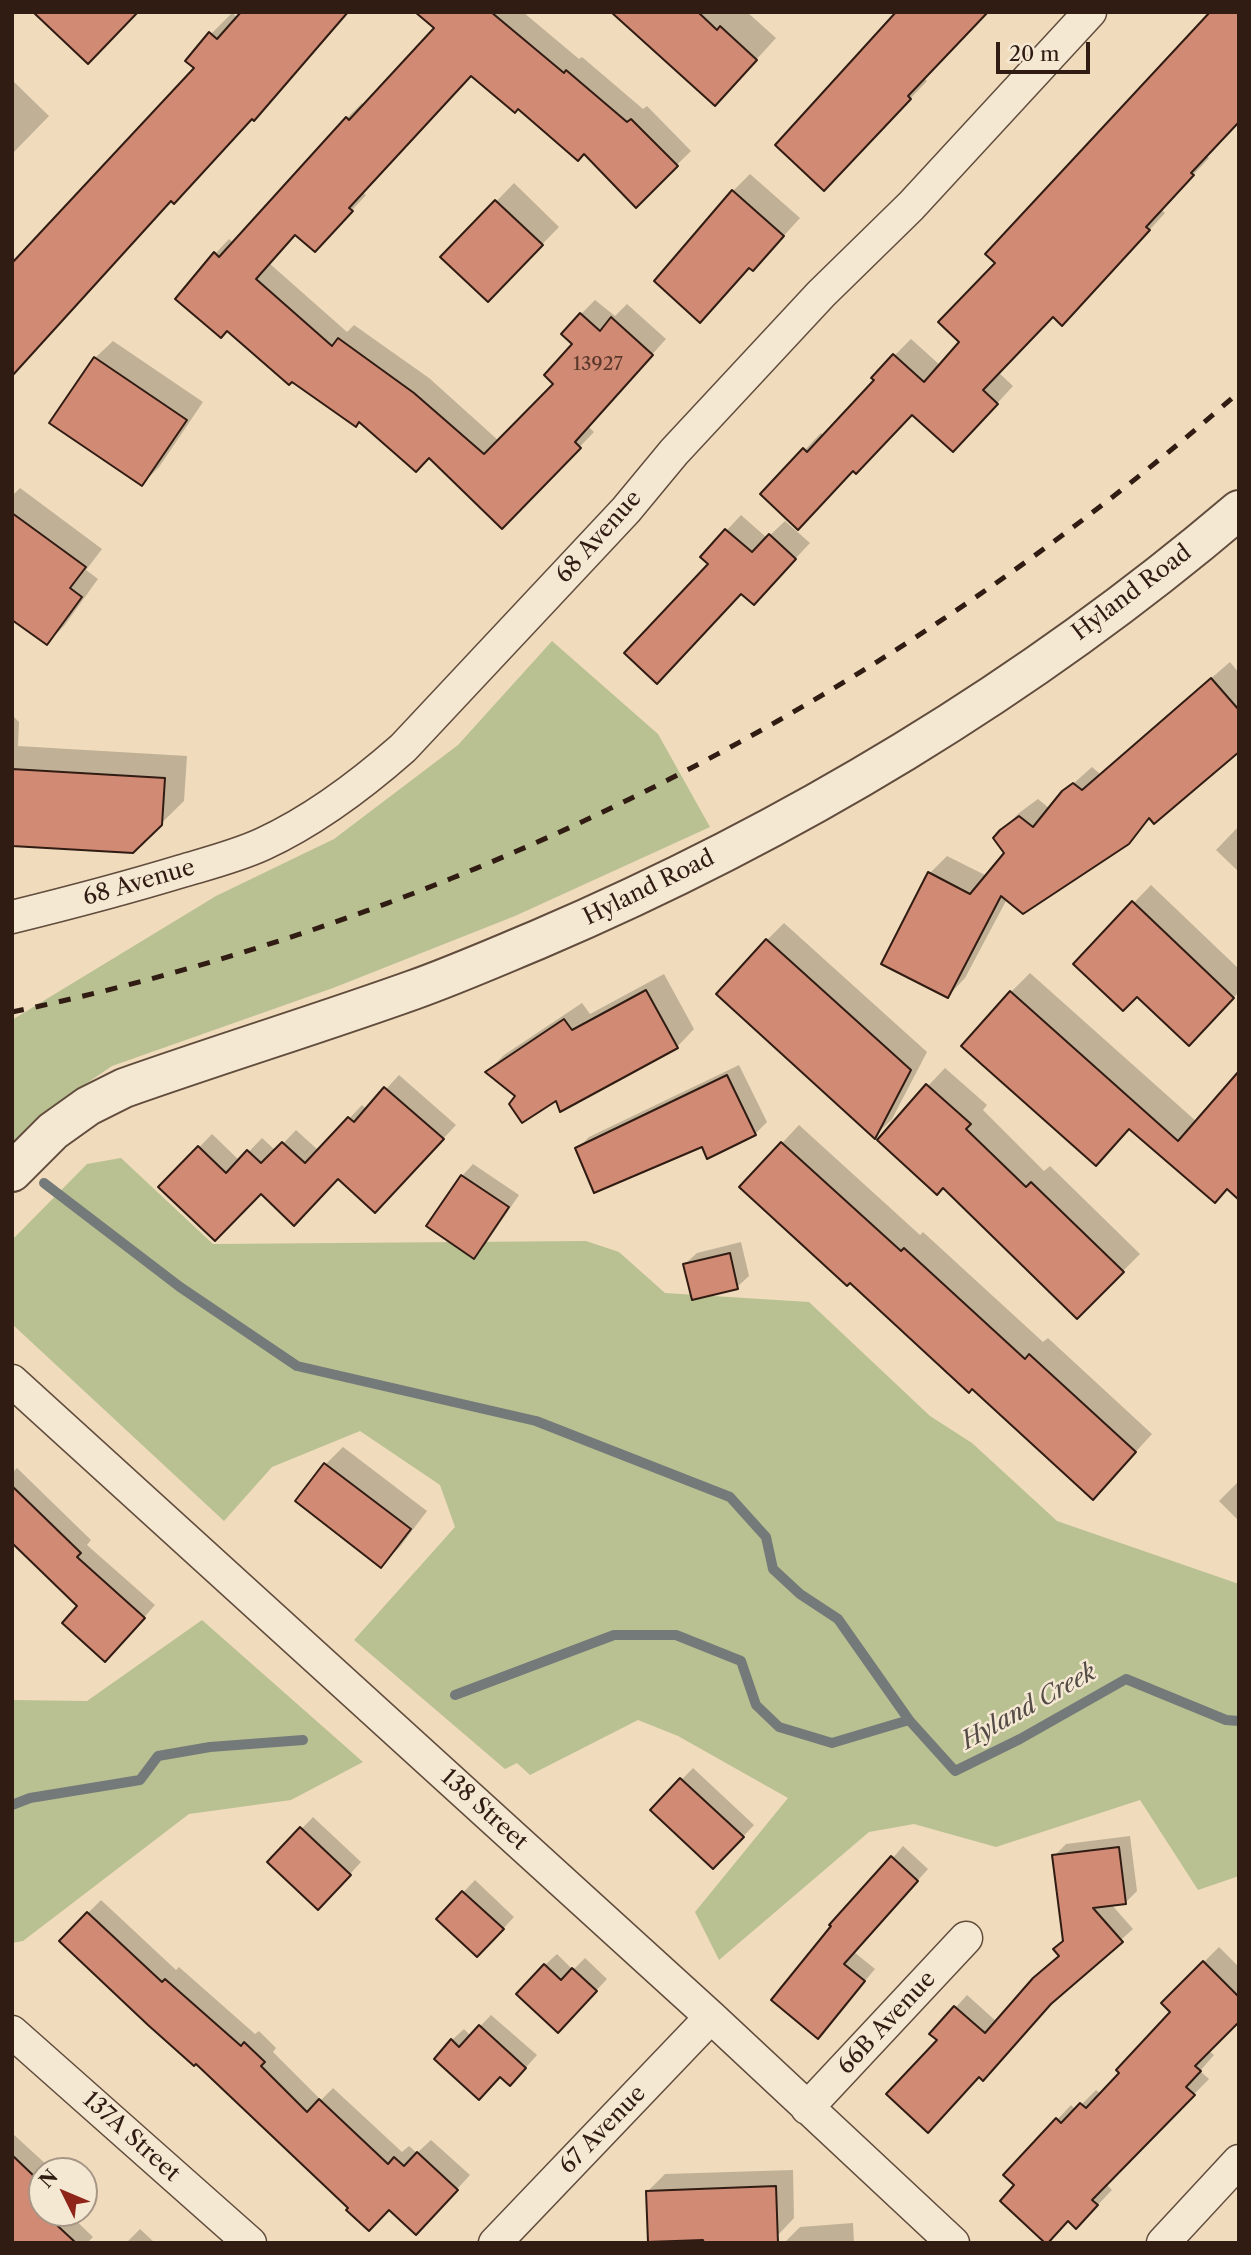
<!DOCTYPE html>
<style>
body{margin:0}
#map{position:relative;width:1251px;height:2255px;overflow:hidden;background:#f0dcbc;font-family:"Libre Caslon Text",serif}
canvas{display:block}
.frame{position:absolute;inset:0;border:14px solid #311c13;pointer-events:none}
.north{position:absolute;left:28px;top:2157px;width:70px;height:70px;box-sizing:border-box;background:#f5e8d3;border:2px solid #a79686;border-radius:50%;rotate:313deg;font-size:19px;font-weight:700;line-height:28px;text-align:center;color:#311c13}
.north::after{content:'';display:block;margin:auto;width:24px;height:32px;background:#8f2418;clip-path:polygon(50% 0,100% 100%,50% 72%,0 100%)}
.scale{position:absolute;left:996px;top:42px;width:94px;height:32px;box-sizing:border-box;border:4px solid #311c13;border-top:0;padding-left:9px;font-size:21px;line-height:24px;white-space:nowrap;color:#311c13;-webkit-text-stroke:5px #f5e8d3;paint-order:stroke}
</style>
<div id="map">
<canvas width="1251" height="2255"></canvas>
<div class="frame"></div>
<div class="north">N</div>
<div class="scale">20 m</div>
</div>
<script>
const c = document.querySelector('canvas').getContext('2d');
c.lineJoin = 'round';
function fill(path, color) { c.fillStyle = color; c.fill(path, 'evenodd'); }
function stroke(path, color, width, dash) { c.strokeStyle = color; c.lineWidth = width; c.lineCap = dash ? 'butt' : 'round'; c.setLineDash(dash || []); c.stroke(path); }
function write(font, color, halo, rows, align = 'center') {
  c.font = font + ' "Libre Caslon Text",serif'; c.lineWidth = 5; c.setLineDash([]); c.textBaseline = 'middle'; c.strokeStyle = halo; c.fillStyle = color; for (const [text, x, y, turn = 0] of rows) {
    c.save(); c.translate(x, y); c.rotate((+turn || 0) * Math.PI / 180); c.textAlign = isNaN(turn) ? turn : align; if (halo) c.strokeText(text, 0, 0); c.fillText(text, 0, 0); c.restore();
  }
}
fill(new Path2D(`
 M 552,641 L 658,734 L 710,827 L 515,916 L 333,988 L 112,1066 L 46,1111 L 12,1144 L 12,1020 L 216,896 L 334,839 L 458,745 Z
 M 121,1158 L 213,1244 L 586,1241 L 619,1252 L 665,1293 L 809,1302 L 930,1416 L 972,1443 L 1057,1521 L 1239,1584 L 1239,1876 L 1198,1890 L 1140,1800 L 996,1847 L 914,1824 L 869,1832 L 719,1960 L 695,1912 L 788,1798 L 678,1736 L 638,1720 L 530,1775 L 517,1763 L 505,1769 L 354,1640 L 455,1527 L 440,1485 L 360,1431 L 272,1467 L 224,1521 L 12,1324 L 12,1240 L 87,1164 Z
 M 202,1620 L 363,1762 L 291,1800 L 189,1814 L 23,1941 L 12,1943 L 12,1700 L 87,1701 Z`), '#b9c091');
fill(new Path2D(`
 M 243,12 L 349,12 L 275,97 L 254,118 L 196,68 L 211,34 L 232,13 L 238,18 Z
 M 435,12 L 523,12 L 579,59 L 582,57 L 643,109 L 647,106 L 691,151 L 636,205 L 584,152 L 471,74 L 362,192 L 366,195 L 329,235 L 296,233 L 269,263 L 347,332 L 354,325 L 429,378 L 499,441 L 556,383 L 574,344 L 581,314 L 595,300 L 615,316 L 627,304 L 666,339 L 588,426 L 594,432 L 502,527 L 429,456 L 360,420 L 215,254 L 229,239 L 234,243 L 347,118 L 362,103 L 364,106 L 436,28 Z
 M 614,12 L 747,12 L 776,38 L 735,83 Z
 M 900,12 L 924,78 L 927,81 L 842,171 Z
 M 12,80 L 49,116 L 12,154 Z
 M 1206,155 L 1209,158 L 1161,209 L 1165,213 L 1079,307 L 1054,315 L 998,372 L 1013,386 L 970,433 L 912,413 L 854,469 L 763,494 L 821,433 L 824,436 L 876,380 L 894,356 L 911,339 L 941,366 Z
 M 750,174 L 800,218 L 770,251 L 733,191 Z
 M 514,183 L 559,227 L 505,282 L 443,257 Z
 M 113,341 L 203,402 L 159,467 L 142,484 L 95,358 Z
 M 20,488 L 102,549 L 86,570 L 98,579 L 64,626 L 47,643 L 12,618 L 12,496 Z
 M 741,515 L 767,538 L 785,521 L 810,543 L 768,588 L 742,592 L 702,557 Z
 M 1230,662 L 1239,673 L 1239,749 L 1151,818 L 1128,842 L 1007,899 L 965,978 L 948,996 L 930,873 L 947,856 L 987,876 L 1006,853 L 1001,831 L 1019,813 L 1038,799 L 1050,809 L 1064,792 L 1092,767 L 1100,774 Z
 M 12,715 L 19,722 L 18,746 L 187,756 L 184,801 L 133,851 L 12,844 Z
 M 1239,826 L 1239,872 L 1216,850 Z
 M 1151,885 L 1239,969 L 1239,992 L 1206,1026 L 1075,964 Z
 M 784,923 L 927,1052 L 892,1119 L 875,1136 L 767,940 Z
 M 1030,973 L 1197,1122 L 1239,1197 L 1011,992 Z
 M 664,974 L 694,1029 L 677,1047 L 556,1098 L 487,1072 L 504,1055 L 582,1003 L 590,1014 Z
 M 739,1065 L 767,1122 L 755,1134 L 703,1145 L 577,1149 L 589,1137 Z
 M 945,1068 L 987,1105 L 983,1110 L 1044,1171 L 1050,1166 L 1140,1254 L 1077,1317 L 928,1086 Z
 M 399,1075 L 456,1125 L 388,1198 L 338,1177 L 261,1192 L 161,1187 L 212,1134 L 240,1161 L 262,1138 L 276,1151 L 296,1130 L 319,1151 L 362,1105 L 367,1110 Z
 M 799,1125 L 920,1235 L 923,1232 L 1043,1342 L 1048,1338 L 1152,1434 L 1110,1480 L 972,1387 L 741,1187 Z
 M 473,1164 L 519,1195 L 485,1245 L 473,1256 L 462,1176 Z
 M 741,1242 L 749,1276 L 737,1287 L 685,1264 L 697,1253 Z
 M 343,1447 L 427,1511 L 399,1548 L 381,1565 L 298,1501 L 326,1464 Z
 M 17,1468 L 91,1540 L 87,1545 L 155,1605 L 117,1648 L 79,1606 L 12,1540 L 12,1473 Z
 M 1239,1481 L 1239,1521 L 1219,1501 Z
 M 693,1768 L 754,1825 L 725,1856 L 652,1810 Z
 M 313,1817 L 361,1862 L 330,1896 L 270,1862 Z
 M 1130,1836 L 1137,1891 L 1125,1903 L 1111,1904 L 1133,1929 L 1056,1998 L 995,2067 L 939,2040 L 932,2034 L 967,1995 L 997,2022 L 1060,1955 L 1064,1940 L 1054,1856 L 1066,1844 Z
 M 903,1846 L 928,1869 L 854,1952 L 875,1969 L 818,2036 L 773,2000 Z
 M 475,1880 L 514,1917 L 489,1944 L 438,1919 Z
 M 101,1900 L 176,1970 L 179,1967 L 255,2034 L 259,2031 L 276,2048 L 273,2052 L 321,2100 L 333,2088 L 402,2152 L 409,2146 L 417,2153 L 431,2140 L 470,2175 L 429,2220 L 389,2208 L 350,2208 L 88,1913 Z
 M 1219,1947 L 1239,1967 L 1239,2020 L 1208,2050 L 1214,2055 L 1200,2071 L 1209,2079 L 1106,2184 L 1112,2190 L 1091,2212 L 1069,2219 L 1016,2185 L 1057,2120 L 1071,2105 L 1076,2110 L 1096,2090 L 1101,2094 L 1173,2012 L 1163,2003 Z
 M 557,1954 L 573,1970 L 585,1958 L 607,1979 L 570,2019 L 545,1965 Z
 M 491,2015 L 537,2055 L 522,2072 L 501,2075 L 479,2097 L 452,2040 L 464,2029 L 471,2036 Z
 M 12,2133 L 48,2166 L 57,2157 L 72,2171 L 42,2171 L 42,2213 L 68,2213 L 93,2237 L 87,2243 L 12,2243 Z
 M 793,2170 L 794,2218 L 777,2236 L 671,2239 L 671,2243 L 619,2243 L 650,2241 L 648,2191 L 665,2174 Z
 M 853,2223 L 854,2243 L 784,2243 L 800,2227 Z
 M 140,2229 L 155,2243 L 126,2243 Z`), '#0003');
stroke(new Path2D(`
 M 44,1183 L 180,1287 L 297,1366 L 536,1421 L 730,1497 L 766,1537 L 773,1569 L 800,1594 L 838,1619 L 909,1720
 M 455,1695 L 614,1635 L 676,1635 L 741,1661 L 756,1705 L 779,1727 L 832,1743 L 909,1720 L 955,1771 L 1020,1739 L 1126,1679 L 1226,1720 L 1239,1721
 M 12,1805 L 30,1798 L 140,1780 L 158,1756 L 210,1747 L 303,1740`), '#747a79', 10);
const building = new Path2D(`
 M 33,12 L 138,12 L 88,64 Z
 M 241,12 L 348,12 L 254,121 L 252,119 L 174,204 L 171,201 L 12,376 L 12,263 L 194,68 L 185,61 L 209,32 L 217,39 Z
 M 415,12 L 491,12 L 564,73 L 566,70 L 627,122 L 631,119 L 678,166 L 636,208 L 584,154 L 578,161 L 518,109 L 515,113 L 471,76 L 349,208 L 353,211 L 315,252 L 295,235 L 256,279 L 332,346 L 338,338 L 414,393 L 484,454 L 553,384 L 544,375 L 572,344 L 561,334 L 580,313 L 600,331 L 611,317 L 653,355 L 575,442 L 581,448 L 502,529 L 429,458 L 416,472 L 359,422 L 356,427 L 292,382 L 289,385 L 227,331 L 221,338 L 175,299 L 214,252 L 219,257 L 346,117 L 349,120 L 434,28 Z
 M 611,12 L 698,12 L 717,30 L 720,26 L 757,60 L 715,106 Z
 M 896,12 L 988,12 L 908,96 L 911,99 L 824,191 L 775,145 Z
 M 1210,12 L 1239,12 L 1239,122 L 1191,173 L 1194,175 L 1146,227 L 1150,230 L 1062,326 L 1053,317 L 983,390 L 998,404 L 953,452 L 912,415 L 856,474 L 853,471 L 798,530 L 760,494 L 803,448 L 807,452 L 874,380 L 871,378 L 893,354 L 924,382 L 959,342 L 938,322 L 995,263 L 985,254 Z
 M 732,190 L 784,236 L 753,271 L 749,268 L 700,323 L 654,281 Z
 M 495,200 L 543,245 L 488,302 L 440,257 Z
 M 94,357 L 187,420 L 142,486 L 49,423 Z
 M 12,513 L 86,567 L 70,588 L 82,597 L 47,645 L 12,620 Z
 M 725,529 L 752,552 L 769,534 L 796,559 L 754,605 L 741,594 L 657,684 L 624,653 L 708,564 L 700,557 Z
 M 1211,678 L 1239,710 L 1239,752 L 1154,824 L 1149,818 L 1129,844 L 1023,914 L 1001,896 L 948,998 L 881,964 L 928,872 L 970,894 L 1004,853 L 993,838 L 1000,830 L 1019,816 L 1033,827 L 1062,791 L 1073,783 L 1082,790 Z
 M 12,769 L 165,778 L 162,825 L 133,853 L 12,846 Z
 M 1132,901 L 1234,998 L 1189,1046 L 1137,997 L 1123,1011 L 1073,964 Z
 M 766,939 L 911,1070 L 875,1139 L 716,994 Z
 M 646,990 L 678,1048 L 560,1112 L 556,1101 L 522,1123 L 509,1104 L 515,1096 L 485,1072 L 564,1019 L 572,1030 Z
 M 1010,991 L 1178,1141 L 1239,1071 L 1239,1200 L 1227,1189 L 1215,1203 L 1129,1129 L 1096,1166 L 961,1046 Z
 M 727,1075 L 756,1135 L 707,1159 L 702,1147 L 594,1193 L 575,1148 Z
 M 926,1084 L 971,1124 L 966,1129 L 1026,1187 L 1031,1182 L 1124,1272 L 1077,1319 L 943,1188 L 937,1195 L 877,1140 Z
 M 384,1087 L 444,1139 L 375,1213 L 338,1179 L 294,1226 L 261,1194 L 215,1241 L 158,1187 L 198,1146 L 226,1173 L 247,1150 L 261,1163 L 282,1142 L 305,1163 L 348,1117 L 354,1122 Z
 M 781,1142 L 901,1251 L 904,1248 L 1025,1359 L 1029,1354 L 1136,1452 L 1093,1500 L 972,1389 L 969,1393 L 850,1283 L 847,1286 L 739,1187 Z
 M 461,1175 L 509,1207 L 474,1259 L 426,1226 Z
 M 730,1253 L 738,1289 L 692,1300 L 683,1264 Z
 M 324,1463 L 411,1529 L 381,1568 L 295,1501 Z
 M 12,1486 L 81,1553 L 77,1557 L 145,1618 L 105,1662 L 62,1623 L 77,1606 L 12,1543 Z
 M 680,1778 L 744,1837 L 713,1869 L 650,1810 Z
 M 300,1827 L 351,1875 L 318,1910 L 267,1862 Z
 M 1119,1847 L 1126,1904 L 1093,1908 L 1123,1942 L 1051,2004 L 983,2081 L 979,2077 L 928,2133 L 886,2094 L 937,2040 L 929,2034 L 954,2006 L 985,2033 L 1033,1978 L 1059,1956 L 1053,1949 L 1063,1941 L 1052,1855 Z
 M 891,1856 L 918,1881 L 844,1964 L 865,1981 L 818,2039 L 771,2000 L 831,1926 L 829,1925 Z
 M 462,1891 L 504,1929 L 477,1957 L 436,1919 Z
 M 87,1912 L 162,1982 L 165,1979 L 241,2046 L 244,2042 L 265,2062 L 261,2066 L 307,2112 L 319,2099 L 388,2164 L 394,2157 L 404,2166 L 417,2152 L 458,2190 L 416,2235 L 389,2210 L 369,2231 L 346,2210 L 348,2208 L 196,2064 L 194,2066 L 148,2025 L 59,1941 Z
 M 1203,1961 L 1239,1997 L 1239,2022 L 1195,2066 L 1201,2071 L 1186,2087 L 1195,2095 L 1092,2200 L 1098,2205 L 1076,2229 L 1068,2221 L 1048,2243 L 1045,2243 L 1000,2201 L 1014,2185 L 1003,2175 L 1056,2118 L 1061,2123 L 1080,2103 L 1086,2108 L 1119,2073 L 1116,2070 L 1170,2012 L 1161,2003 Z
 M 544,1964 L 561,1980 L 572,1968 L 597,1991 L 558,2033 L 516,1994 Z
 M 479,2025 L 526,2068 L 510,2086 L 500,2077 L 479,2100 L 434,2059 L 451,2039 L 459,2047 Z
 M 12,2155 L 35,2177 L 45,2167 L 49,2171 L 42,2171 L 42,2213 L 48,2213 L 46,2215 L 76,2243 L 12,2243 Z
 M 776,2186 L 778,2243 L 704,2243 L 703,2240 L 648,2242 L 646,2191 Z`);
fill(building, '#d18a74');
stroke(building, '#311c13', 2);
const minor = new Path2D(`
 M 12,917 C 69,903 126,888 182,871 C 209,863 237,856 263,844 C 315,820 361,785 403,748 L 626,510 L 674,452 L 821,294 L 911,206 L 1090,12
 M 12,1381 L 711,2017 L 953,2243
 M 12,2032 L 250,2243
 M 807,2108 L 966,1938
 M 495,2243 L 711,2017
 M 1163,2243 L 1239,2161`);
const tertiary = new Path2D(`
 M 12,1172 L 53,1131 L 88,1106 L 124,1088 C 220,1054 318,1024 413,990 C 455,975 496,957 537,940 C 790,832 1030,688 1239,510`);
stroke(minor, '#614c3d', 35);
stroke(tertiary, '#614c3d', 42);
stroke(minor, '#f5e8d3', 32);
stroke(tertiary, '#f5e8d3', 38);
stroke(new Path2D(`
 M 12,1012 C 466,917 892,698 1239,392`), '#311c13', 5, [12, 12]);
write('19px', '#59382b', null, [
 ["13927",598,365]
]);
write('23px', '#311c13', '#f5e8d3', [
 ["68 Avenue",599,537,-48],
 ["Hyland Road",1132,593,-37],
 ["68 Avenue",139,883,-16],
 ["Hyland Road",649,888,-26],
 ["138 Street",484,1810,42],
 ["66B Avenue",887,2023,-47],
 ["67 Avenue",603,2130,-46],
 ["137A Street",131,2137,42]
]);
write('italic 24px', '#534b46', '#f5e8d3', [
 ["Hyland Creek",1029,1707,-29]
]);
</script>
